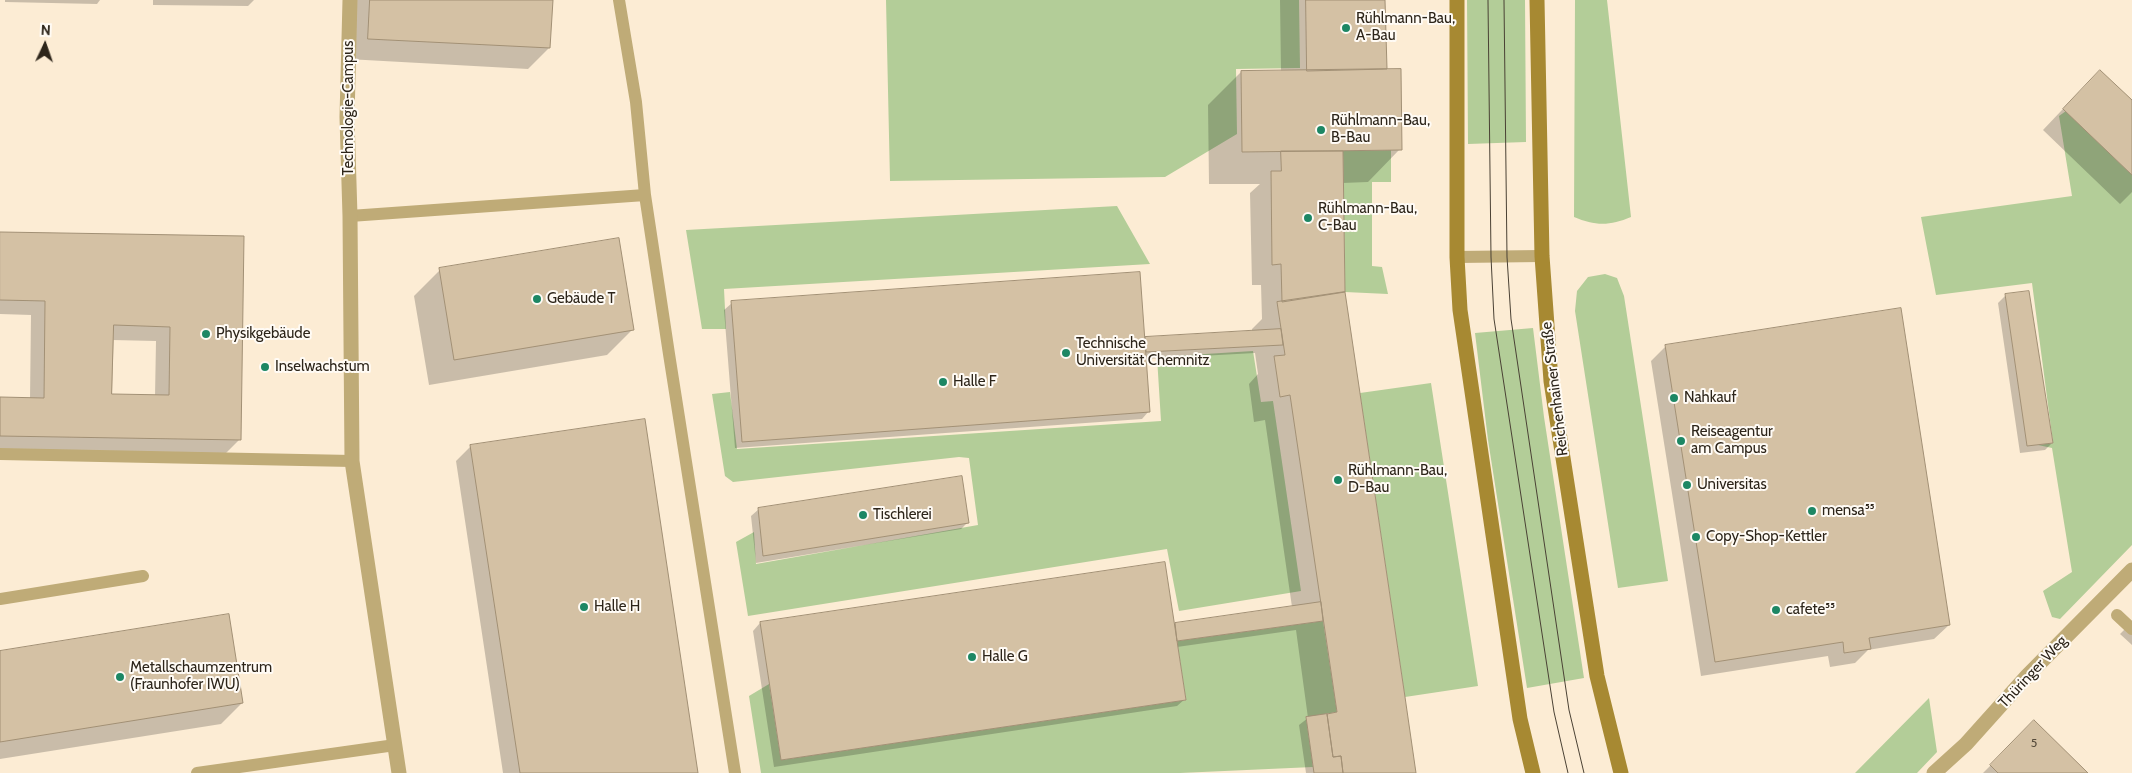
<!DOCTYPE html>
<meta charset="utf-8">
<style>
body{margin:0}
#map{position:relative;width:2132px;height:773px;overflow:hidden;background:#fcecd4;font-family:Cabin,sans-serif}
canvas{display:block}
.north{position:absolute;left:20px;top:20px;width:50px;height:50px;-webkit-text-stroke:4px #fffbf5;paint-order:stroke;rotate:3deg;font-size:14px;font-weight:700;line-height:20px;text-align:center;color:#2d251a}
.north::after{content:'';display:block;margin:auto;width:18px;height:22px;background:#2d251a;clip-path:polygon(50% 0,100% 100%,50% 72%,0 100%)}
</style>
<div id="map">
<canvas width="2132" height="773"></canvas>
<div class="north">N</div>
</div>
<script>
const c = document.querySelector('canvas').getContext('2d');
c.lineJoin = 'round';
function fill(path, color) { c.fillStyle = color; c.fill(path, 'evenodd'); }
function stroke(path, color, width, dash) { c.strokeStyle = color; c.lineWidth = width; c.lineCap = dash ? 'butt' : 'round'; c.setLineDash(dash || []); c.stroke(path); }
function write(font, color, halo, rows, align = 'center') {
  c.font = font + ' Cabin,sans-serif'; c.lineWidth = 4; c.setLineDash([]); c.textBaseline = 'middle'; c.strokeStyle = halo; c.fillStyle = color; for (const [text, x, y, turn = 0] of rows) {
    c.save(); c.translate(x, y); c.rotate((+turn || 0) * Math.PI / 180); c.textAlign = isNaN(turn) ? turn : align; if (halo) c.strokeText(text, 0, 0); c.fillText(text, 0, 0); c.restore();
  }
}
fill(new Path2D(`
 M 886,0 L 1299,0 L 1300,68 L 1236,69 L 1237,134 L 1165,177 L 890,181 Z
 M 1467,0 L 1525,0 L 1526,142 L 1468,144 Z
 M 1575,0 L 1607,0 L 1631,217 C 1610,226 1595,226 1574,217 Z
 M 2066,111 L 2132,175 L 2132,545 L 2060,619 L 2052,617 L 2043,591 L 2072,572 L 2052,448 L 2038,445 L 2053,443 L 2032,283 L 1936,295 L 1921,217 L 2072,196 L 2059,116 Z
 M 1391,150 L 1391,182 L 1372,182 L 1372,266 L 1382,267 L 1388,294 L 1345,292 L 1343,151 Z
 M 1117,206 L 1150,264 L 724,289 L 726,329 L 702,329 L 686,230 Z
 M 1605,274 L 1617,278 L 1624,296 L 1668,581 L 1618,588 L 1575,311 L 1577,291 L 1588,277 Z
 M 1533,328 L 1544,417 L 1584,678 L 1527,688 L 1488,440 L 1475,333 Z
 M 1253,351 L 1261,402 L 1273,401 L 1301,591 L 1179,611 L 1167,549 L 748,616 L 736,542 L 754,532 L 756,564 L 978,525 L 969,458 L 959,457 L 733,482 L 725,476 L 712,394 L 730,392 L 737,449 L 1161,421 L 1157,357 Z
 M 1431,383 L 1478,686 L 1405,697 L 1360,393 Z
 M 1323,621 L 1337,712 L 1306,717 L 1313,767 L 1180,773 L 761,773 L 749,696 L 769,684 L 781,760 L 1186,700 L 1177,641 Z
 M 1929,698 L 1937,752 L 1917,773 L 1855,773 Z`), '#b3cd98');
fill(new Path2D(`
 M 5,0 L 100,0 L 97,4 L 5,2 Z
 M 153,0 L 254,0 L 248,6 L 153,5 Z
 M 350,0 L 551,0 L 549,48 L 528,69 L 347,59 Z
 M 1280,0 L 1384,0 L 1385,68 L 1383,70 L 1400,149 L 1368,182 L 1342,183 L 1344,292 L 1415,773 L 1306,773 L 1299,725 L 1308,718 L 1296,630 L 1177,647 L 1185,699 L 1177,706 L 774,767 L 753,631 L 760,623 L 1173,624 L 1292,607 L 1265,420 L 1254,422 L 1249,384 L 1258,374 L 1255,353 L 1145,359 L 1149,411 L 1142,419 L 735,448 L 724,310 L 732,303 L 1144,338 L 1252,332 L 1252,329 L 1262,319 L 1261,285 L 1252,285 L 1250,193 L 1260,184 L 1209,184 L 1208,105 L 1241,72 L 1281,72 Z
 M 2079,92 L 2132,102 L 2132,192 L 2120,204 L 2043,130 Z
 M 0,234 L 243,237 L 240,439 L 225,454 L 0,450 L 0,399 L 30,399 L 31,315 L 0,314 ZM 112,340 L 156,341 L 155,396 L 110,395 Z
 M 440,270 L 633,329 L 607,355 L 429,385 L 414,296 Z
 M 2005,296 L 2052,443 L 2045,450 L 2020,453 L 1998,303 Z
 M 1666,346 L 1949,625 L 1934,639 L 1868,650 L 1855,663 L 1830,667 L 1828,656 L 1701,676 L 1651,361 Z
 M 471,446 L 698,773 L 503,773 L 456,461 Z
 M 759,509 L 968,522 L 961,529 L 756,563 L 751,516 Z
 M 2132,622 L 2132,645 L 2120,634 Z
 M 0,652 L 242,703 L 221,724 L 0,759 Z
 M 2034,722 L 2086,773 L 1983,773 Z`), '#0003');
const building = new Path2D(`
 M 370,0 L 553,0 L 550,48 L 368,39 Z
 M 1306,0 L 1385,0 L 1387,69 L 1307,71 Z
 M 1401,69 L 1402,150 L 1242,152 L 1241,71 Z
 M 2100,70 L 2132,100 L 2132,175 L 2063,109 Z
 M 1281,151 L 1343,151 L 1345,292 L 1282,302 L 1281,264 L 1272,265 L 1271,171 L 1281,171 Z
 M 0,232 L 244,236 L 241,440 L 0,436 L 0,397 L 44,398 L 45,301 L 0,300 ZM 114,325 L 170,327 L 169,395 L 112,394 Z
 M 619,238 L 634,330 L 454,360 L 439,268 Z
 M 1140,272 L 1150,412 L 742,442 L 731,301 Z
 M 2029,291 L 2053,443 L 2027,446 L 2005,294 Z
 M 1345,292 L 1405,697 L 1416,773 L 1343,773 L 1341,756 L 1333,757 L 1327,714 L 1337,712 L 1290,395 L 1280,397 L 1274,356 L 1285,355 L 1277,302 Z
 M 1901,308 L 1950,625 L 1869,638 L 1871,649 L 1844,653 L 1843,642 L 1715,662 L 1665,345 Z
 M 1281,329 L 1283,345 L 1146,352 L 1145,337 Z
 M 645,419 L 698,773 L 520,773 L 470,445 Z
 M 962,476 L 969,523 L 763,556 L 758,508 Z
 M 1165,562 L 1186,700 L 781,760 L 760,622 Z
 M 1321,602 L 1323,621 L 1177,641 L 1175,623 Z
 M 229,614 L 243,703 L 0,742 L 0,651 Z
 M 1327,714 L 1333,757 L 1341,756 L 1343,773 L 1314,773 L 1306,717 Z
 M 2034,720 L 2088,773 L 1998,773 L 1990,765 Z`);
fill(building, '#d4c1a4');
stroke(building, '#a29075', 1);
stroke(new Path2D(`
 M 619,0 L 636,102 L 645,195 L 669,354 L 735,773
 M 350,216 L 645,195
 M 1457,257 L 1542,256
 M 0,454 L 352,461
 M 0,599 L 143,576
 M 2117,615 L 2132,629
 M 197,773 L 395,745`), '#bfab77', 12);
stroke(new Path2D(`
 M 350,0 L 347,117 L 350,216 L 352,461 L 399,773
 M 1934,773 L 1966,744 L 2027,676 L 2132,570`), '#bfab77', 15);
stroke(new Path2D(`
 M 1457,0 L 1457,257 L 1460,310 L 1520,719 L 1533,773
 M 1537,0 L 1542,256 L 1551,381 L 1597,676 L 1621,773`), '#a78932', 15);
stroke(new Path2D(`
 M 1488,0 L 1491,257 L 1494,319 L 1554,712 L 1568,773
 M 1504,0 L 1507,257 L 1511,319 L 1569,710 L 1584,773`), '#4a4134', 1);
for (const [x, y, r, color] of [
 [1346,28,5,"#1d8764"],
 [1321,130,5,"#1d8764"],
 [1308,218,5,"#1d8764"],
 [537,299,5,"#1d8764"],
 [206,334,5,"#1d8764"],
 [1066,353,5,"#1d8764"],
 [265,367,5,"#1d8764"],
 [943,382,5,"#1d8764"],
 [1674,398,5,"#1d8764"],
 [1681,441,5,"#1d8764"],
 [1338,480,5,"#1d8764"],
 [1687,485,5,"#1d8764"],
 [1812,511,5,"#1d8764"],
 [863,515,5,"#1d8764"],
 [1696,537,5,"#1d8764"],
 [584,607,5,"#1d8764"],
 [1776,610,5,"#1d8764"],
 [972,657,5,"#1d8764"],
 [120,677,5,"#1d8764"]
]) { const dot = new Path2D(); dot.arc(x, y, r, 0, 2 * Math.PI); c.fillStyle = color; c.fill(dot); stroke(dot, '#fffbf5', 2); }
write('12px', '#574c3c', null, [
 ["5",2034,743]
]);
write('15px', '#2d251a', '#fffbf5', [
 ["Rühlmann-Bau,",1356,19],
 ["A-Bau",1356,36],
 ["Rühlmann-Bau,",1331,121],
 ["B-Bau",1331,138],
 ["Rühlmann-Bau,",1318,209],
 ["C-Bau",1318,226],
 ["Gebäude T",547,299],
 ["Physikgebäude",216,334],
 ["Technische",1076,344],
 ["Universität Chemnitz",1076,361],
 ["Inselwachstum",275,367],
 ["Halle F",953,382],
 ["Nahkauf",1684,398],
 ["Reiseagentur",1691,432],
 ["am Campus",1691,449],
 ["Rühlmann-Bau,",1348,471],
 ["D-Bau",1348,488],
 ["Universitas",1697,485],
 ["mensa⁵⁵",1822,511],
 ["Tischlerei",873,515],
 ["Copy-Shop-Kettler",1706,537],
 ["Halle H",594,607],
 ["cafete⁵⁵",1786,610],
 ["Halle G",982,657],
 ["Metallschaumzentrum",130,668],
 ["(Fraunhofer IWU)",130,685]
], 'left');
write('15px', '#2d251a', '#fffbf5', [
 ["Technologie-Campus",349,108,-90],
 ["Reichenhainer Straße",1555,389,-97],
 ["Thüringer Weg",2033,672,-47]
]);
</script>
